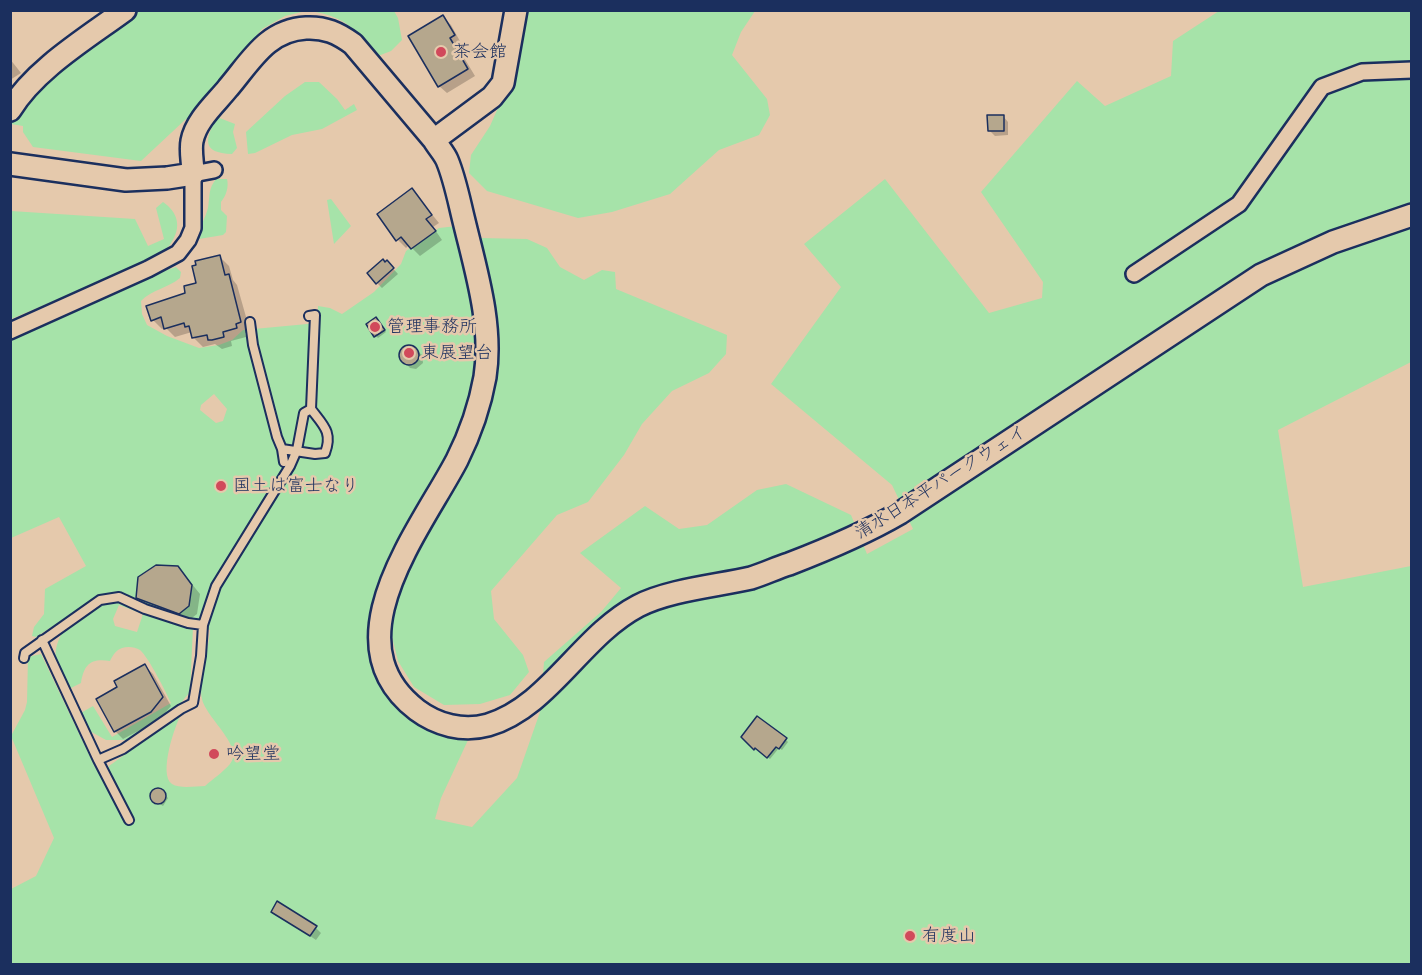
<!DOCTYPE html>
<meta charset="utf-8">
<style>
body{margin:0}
#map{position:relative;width:1422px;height:975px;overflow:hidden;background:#e5c9ac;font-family:Pangolin,sans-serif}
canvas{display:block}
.frame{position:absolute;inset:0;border:12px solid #1b2f5e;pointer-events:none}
</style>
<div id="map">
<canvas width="1422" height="975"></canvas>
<div class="frame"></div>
</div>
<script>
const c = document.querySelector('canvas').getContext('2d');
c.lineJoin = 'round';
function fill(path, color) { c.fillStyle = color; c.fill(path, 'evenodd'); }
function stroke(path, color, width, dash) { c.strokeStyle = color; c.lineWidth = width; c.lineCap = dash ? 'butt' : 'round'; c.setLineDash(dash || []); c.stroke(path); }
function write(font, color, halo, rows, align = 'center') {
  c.font = font + ' Pangolin,"Klee One",sans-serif'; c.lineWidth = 5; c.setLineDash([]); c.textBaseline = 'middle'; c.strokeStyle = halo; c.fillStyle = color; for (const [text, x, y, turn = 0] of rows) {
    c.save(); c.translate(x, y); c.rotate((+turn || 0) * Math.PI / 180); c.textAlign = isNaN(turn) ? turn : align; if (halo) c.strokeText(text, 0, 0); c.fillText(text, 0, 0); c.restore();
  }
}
fill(new Path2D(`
 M 139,11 L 306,11 L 285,16 L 262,29 L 190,119 L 186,119 L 141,161 L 33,147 L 23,132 L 23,126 L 11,124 L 13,117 L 51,75 Z
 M 310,11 L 394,11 L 398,18 L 402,40 L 391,51 L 378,56 C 354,29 347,17 310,11 Z
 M 527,11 L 755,11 L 741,32 L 732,55 L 767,99 L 770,115 L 759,135 L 719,150 L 670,194 L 612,212 L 578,218 L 487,191 L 469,173 L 471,155 L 490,126 L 501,101 L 512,87 Z
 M 1219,11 L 1411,11 L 1411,362 L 1278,430 L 1303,587 L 1411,566 L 1411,964 L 11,964 L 11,889 L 36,876 L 54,838 L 11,736 L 25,710 L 27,702 L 28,657 L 41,654 L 95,767 L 103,772 L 107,771 L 109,766 L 182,713 C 175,724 158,775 172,784 C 180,789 196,786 205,786 C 213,779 223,772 230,764 C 245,747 206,718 202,699 C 198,683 209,648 210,630 L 193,627 L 190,692 L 179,705 L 127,740 L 106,740 L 86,729 L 79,714 L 93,706 L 112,737 L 171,703 C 166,692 149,658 140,650 C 135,647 128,646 122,648 C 116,650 113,655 110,661 C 91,658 84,664 81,683 L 69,689 C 58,667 49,657 62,633 L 53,626 L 36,637 L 32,636 L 34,627 L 44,614 L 45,589 L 86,566 L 59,517 L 11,538 L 11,340 L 149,276 L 176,267 L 181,272 L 180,278 C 168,288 151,290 141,301 L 142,314 L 147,325 L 167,336 L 199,348 L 219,345 L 232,340 L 243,330 L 318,323 L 318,306 L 330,308 L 342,314 L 374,292 L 401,264 L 406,251 L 439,228 L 457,226 L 475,307 L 477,368 L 463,423 L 399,541 L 373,599 L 370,650 L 383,676 L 432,729 L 469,738 L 441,798 L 435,819 L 472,827 L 517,778 L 540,712 L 544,662 L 601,612 L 621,588 L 580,553 L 645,506 L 679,529 L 707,525 L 757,490 L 786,484 L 851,515 L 867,554 L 913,529 L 892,485 L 771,384 L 841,287 L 804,244 L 885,179 L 989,313 L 1042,298 L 1043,282 L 981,192 L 1077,81 L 1105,106 L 1171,76 L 1173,41 ZM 214,394 L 227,409 L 223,421 L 216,423 L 200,410 L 201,405 ZM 119,605 L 143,614 L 137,632 L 115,626 L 113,619 Z
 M 305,82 L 319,82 L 337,99 L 345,110 L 354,104 L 357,110 L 322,129 L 292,135 L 255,153 L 248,154 L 246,132 L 285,96 Z
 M 217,117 L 235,124 L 233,132 L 237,148 L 232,154 C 201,153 205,139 217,117 Z
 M 216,179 L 227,179 C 229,187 226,196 221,202 L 221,210 L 227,216 L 226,232 L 223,235 L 193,240 C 199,230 205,219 208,208 C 210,196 208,189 216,179 Z
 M 331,199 L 351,226 L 334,244 L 327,200 Z
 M 163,202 C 178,212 182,227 171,243 C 168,249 159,254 153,259 L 11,319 L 11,211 L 135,219 L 148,246 L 164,239 L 156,208 Z
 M 481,238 L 527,239 L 547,248 L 560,267 L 584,280 L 602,270 L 615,272 L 616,289 L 727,335 L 726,354 L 709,373 L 672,391 L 642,424 L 624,455 L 588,502 L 557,515 L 491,591 L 494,619 L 523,655 L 529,672 L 510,695 L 480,704 L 444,705 L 414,687 L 398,661 L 390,629 L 396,599 L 413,560 L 473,455 L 486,413 L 497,363 L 494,308 Z`), '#a6e3a9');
fill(new Path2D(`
 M 443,17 L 451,25 L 461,43 L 457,46 L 475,76 L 447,93 L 439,86 Z
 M 10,59 L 21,73 L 10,80 Z
 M 1003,116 L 1008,122 L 1008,135 L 995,136 L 989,130 Z
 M 412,190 L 439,223 L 433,227 L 442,240 L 420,256 L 409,245 L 406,248 L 398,240 Z
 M 220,257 L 229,266 L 233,280 L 237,285 L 250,331 L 245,333 L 246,337 L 231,341 L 232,346 L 222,349 L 215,344 L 203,347 L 194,338 L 192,332 L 175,337 L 166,328 L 162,329 L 153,320 L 198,284 Z
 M 387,262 L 398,274 L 382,288 L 377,283 Z
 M 378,321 L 386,332 L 378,338 L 376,336 Z
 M 406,345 L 410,345 L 422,355 L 423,363 L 416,369 L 410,368 L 400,357 L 400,352 Z
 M 178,567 L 200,594 L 197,614 L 188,621 L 146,606 L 138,598 Z
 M 145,666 L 153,674 L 171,706 L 159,720 L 123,739 L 115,731 Z
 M 743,737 L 786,740 L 788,742 L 782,750 L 779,748 L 770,759 L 757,749 L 756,750 Z
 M 154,791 L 161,791 L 168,798 L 163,806 L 153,799 Z
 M 273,911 L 316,928 L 321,933 L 316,940 Z`), '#0003');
const building = new Path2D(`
 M 443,15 L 455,35 L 450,38 L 468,69 L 438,87 L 408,36 Z
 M 987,115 L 1004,115 L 1004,131 L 988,131 Z
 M 412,188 L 432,215 L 426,219 L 436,231 L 411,249 L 401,237 L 396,241 L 377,214 Z
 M 220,255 L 225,275 L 229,274 L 241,322 L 236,324 L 237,328 L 223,332 L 224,337 L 212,340 L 208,340 L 207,335 L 192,338 L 189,326 L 185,327 L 184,323 L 164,329 L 161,317 L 151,321 L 146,306 L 185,293 L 184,286 L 196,283 L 192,266 L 196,265 L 195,261 Z
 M 383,259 L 385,262 L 387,260 L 394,268 L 376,284 L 367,273 Z
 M 376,317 L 385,330 L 374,337 L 366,324 Z
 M399 355a10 10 0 1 1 20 0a10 10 0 1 1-20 0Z
 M 156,565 L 178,566 L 192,585 L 189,606 L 179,614 L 136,598 L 138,577 Z
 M 145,664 L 163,697 L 151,712 L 114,732 L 96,699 L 117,687 L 114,681 Z
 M 757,716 L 787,738 L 779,749 L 776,747 L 767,758 L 755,748 L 754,750 L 741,737 Z
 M150 796a8 8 0 1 1 16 0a8 8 0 1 1-16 0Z
 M 277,901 L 317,926 L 310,936 L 271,912 Z`);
fill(building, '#b5a78d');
stroke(building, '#1b2f5e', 1.5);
const lane = new Path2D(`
 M 250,322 L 253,345 L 277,437 L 282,449 L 284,462
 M 282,449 L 315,454 L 325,453 C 333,432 323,425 311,409
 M 42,640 L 98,760 L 123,749 L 181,709 L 193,703 L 201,656 L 203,625 L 216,586 L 290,466 L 297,450 L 304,413 L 311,409 L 315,315 L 309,316
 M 24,658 L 25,653 L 100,600 L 119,597 L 145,609 L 188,623 L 203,625
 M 98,760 L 129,820`);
const street = new Path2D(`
 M 1134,274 L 1239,204 L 1322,87 L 1362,72 L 1412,70
 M 10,331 L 148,269 L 178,253 L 188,240 L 193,228 L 193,174 L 214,170`);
const secondary = new Path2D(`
 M 10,110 C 35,69 87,38 125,10
 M 434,140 L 492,97 L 503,83 L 516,10
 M 10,164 L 126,180 L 167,178 L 193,174 C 193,163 190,151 192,141 C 196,120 216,103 228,88 C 251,61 267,30 306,28 C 325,27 338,33 353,44 L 434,140 C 438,147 444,153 447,160 C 455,179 459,201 464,221 C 476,271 493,325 485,377 C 480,405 470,434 457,460 C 421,529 328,642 417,710 C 437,725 463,732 488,725 C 549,707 581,636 638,606 C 669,590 716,586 751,578 C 764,574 776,568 789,564 C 828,549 864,534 900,513 L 1261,275 L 1333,242 L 1412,215`);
stroke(lane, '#1b2f5e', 12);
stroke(street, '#1b2f5e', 20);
stroke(secondary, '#1b2f5e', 26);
stroke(lane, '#e5c9ac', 8);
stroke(street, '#e5c9ac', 15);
stroke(secondary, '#e5c9ac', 21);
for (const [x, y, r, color] of [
 [441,52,6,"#d1495b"],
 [375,327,6,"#d1495b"],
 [409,353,6,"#d1495b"],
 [221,486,6,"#d1495b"],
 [214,754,6,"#d1495b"],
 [910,936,6,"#d1495b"]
]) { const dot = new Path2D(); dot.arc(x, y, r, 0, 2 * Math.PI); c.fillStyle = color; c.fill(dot); stroke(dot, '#e5c9ac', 2); }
write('18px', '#1b2f5e', '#e5c9ac', [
 ["茶会館",453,52],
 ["管理事務所",387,327],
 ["東展望台",421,353],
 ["国土は富士なり",233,486],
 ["吟望堂",226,754],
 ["有度山",922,936]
], 'left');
write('18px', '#1b2f5e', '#e5c9ac', [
 ["清水日本平パークウェイ",941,483,-32]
]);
</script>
